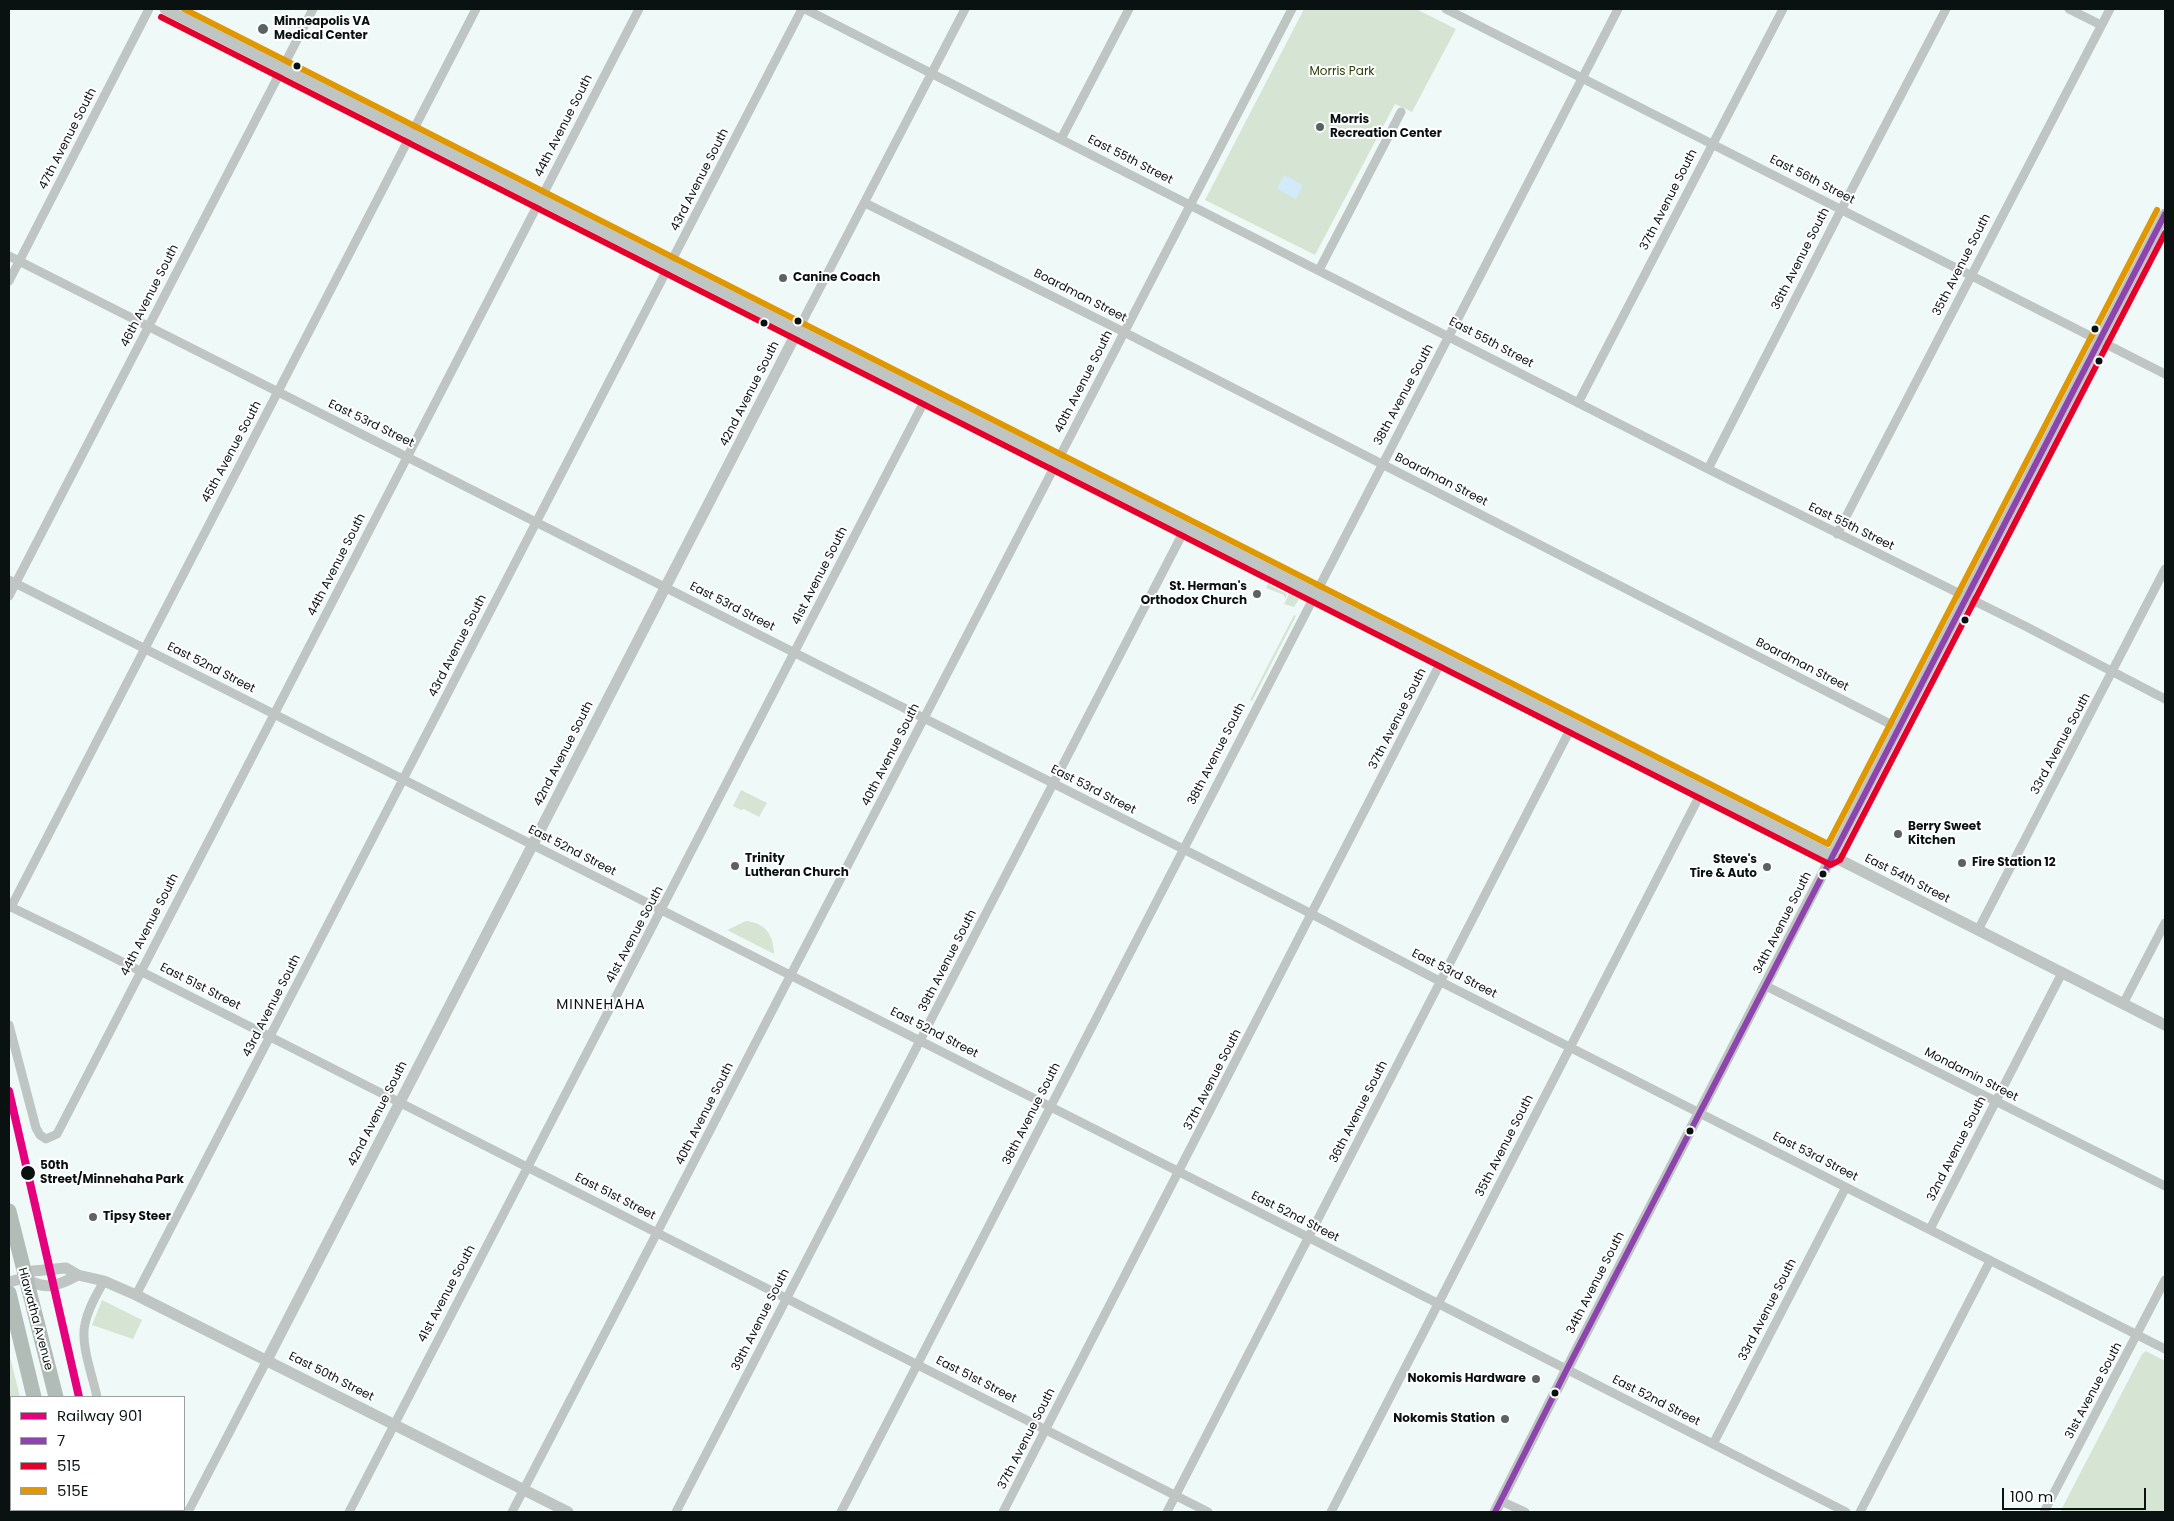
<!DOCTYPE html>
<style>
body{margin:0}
#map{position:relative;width:2174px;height:1521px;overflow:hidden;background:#effaf8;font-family:Poppins,sans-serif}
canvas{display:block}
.frame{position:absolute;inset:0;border:10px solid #091211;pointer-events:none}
.legend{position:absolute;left:10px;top:1396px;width:175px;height:115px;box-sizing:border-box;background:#fff;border:1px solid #9da0a0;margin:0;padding:6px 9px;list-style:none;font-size:15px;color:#091211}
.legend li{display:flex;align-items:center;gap:10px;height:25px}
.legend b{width:25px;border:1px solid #9da0a0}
.scale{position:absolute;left:2002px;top:1488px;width:144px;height:22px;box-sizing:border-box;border:2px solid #091211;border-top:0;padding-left:6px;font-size:15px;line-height:18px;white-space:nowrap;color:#091211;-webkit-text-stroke:4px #fff;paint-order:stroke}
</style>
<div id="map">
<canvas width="2174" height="1521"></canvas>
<div class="frame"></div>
<ul class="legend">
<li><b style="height:6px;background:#e5007d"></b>Railway 901</li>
<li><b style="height:6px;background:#8e44ad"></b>7</li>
<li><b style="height:6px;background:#e4002b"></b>515</li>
<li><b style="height:6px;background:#df9702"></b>515E</li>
</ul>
<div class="scale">100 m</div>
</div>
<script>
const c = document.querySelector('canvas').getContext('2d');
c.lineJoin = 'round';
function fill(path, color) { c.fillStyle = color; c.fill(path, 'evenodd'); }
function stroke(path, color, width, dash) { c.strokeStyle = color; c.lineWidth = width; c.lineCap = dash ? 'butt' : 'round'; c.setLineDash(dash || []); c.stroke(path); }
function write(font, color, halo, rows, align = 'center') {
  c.font = font + ' Poppins,sans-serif'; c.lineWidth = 4; c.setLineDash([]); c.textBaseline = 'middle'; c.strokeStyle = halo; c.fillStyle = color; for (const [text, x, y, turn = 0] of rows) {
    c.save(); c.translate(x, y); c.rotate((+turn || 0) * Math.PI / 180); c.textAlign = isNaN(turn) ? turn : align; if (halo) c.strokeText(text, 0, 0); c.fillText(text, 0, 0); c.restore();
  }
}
fill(new Path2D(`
 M 1304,9 L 1416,9 L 1456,29 L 1412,112 L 1395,104 L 1315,255 L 1205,200 Z
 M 1268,584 L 1287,594 L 1285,599 L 1284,595 L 1266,588 Z
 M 1289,594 L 1299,599 L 1294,607 L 1284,604 Z
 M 1294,615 L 1296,616 L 1252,701 L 1250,700 Z
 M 741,790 L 767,803 L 759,817 L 744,809 L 741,810 L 733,806 Z
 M 746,921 C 766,923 774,936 774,954 L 727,930 Z
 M 102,1300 L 142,1320 L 133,1339 L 92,1325 Z
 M 2146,1351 L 2165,1361 L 2165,1512 L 2060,1512 L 2142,1354 Z
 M 9,1353 L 20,1397 L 11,1397 L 11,1510 L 49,1510 L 50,1512 L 9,1512 Z`), '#d6e4d3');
fill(new Path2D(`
 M 1284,175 L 1303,185 L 1296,199 L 1277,189 Z`), '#d2eafa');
stroke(new Path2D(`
 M 805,9 L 1708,469 L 2025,626 L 2165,699
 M 1446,9 L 2165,374
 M 2069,9 L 2101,25
 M 1061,139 L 1129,9
 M 865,203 L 1116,328 L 1898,728
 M 9,256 L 1304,910 L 1449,986 L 2165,1349
 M 1319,270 L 1401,112
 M 9,281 L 149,9
 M 798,330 L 965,9
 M 1578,403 L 1783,9
 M 1708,469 L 1841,210 L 1946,9
 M 1837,534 L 2110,9
 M 9,580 L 1300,1233 L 1846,1512
 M 9,596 L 313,9
 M 11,907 L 476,9
 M 9,908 L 11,907 L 77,939 L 1208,1512
 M 1978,930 L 2165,569
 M 1766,986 L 2165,1186
 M 2123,1004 L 2165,923
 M 9,1025 L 36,1128 L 40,1135 L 46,1139 L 57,1134 L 639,9
 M 1930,1229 L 2062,973
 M 136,1295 L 802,9
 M 97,1397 C 93,1377 80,1344 85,1324 C 88,1308 97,1294 104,1281
 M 1713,1444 L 1846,1187
 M 1501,1501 L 1525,1512
 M 124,1510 L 125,1512
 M 188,1512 L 267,1360
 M 349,1512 L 927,396
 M 512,1512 L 1292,9
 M 676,1512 L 1186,527
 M 841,1512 L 1618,9
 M 1003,1512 L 1443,658
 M 1167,1512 L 1573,724
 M 1331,1512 L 1702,791
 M 1860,1512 L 1990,1261
 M 2044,1512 L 2165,1280`), '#bfc5c2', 9);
stroke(new Path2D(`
 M 165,9 L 2165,1025
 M 24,1278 C 45,1291 58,1286 78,1275
 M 9,1282 L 24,1278 L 33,1271 L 66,1268 L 78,1275 L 104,1281 L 136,1295 L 568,1512
 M 267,1360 L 798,330
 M 1495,1512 L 1567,1369 L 1869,784 L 2165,214`), '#bfc5c2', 11);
stroke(new Path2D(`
 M 9,1211 L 56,1397
 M 9,1293 L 34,1397
 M 63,1510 L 64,1512
 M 83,1510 L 84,1512`), '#b2bcb7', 15);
stroke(new Path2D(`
 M 1495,1512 L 1567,1369 L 2165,214`), '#8e44ad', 6);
stroke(new Path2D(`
 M 161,17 L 1831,865 L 1840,860 L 2165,233`), '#e4002b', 6);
stroke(new Path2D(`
 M 184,9 L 1828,844 L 2157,210`), '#df9702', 6);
stroke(new Path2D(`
 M 9,1091 L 79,1397`), '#e5007d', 8);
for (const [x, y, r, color] of [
 [263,29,6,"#5a6362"],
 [297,66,4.5,"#091211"],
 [1320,127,5,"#5a6362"],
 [783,278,5,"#5a6362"],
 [798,321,4.5,"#091211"],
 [764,323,4.5,"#091211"],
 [2095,329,4.5,"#091211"],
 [2099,361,4.5,"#091211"],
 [1257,594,5,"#5a6362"],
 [1965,620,4.5,"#091211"],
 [1898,834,5,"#5a6362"],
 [1962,863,5,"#5a6362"],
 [735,866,5,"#5a6362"],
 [1767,867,5,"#5a6362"],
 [1823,874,4.5,"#091211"],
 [1690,1131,4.5,"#091211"],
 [28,1173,8,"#091211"],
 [93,1217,5,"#5a6362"],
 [1536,1379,5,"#5a6362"],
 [1555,1393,4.5,"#091211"],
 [1505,1419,5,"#5a6362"]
]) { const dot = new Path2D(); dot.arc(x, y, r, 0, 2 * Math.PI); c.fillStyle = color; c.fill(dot); stroke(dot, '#fff', 2); }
write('bold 12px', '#091211', '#fff', [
 ["Minneapolis VA",274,22],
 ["Medical Center",274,36],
 ["Morris",1330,120],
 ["Recreation Center",1330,134],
 ["Canine Coach",793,278],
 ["St. Herman's",1247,587,"right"],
 ["Orthodox Church",1247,601,"right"],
 ["Berry Sweet",1908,827],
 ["Kitchen",1908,841],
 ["Trinity",745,859],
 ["Lutheran Church",745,873],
 ["Steve's",1757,860,"right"],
 ["Tire & Auto",1757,874,"right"],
 ["Fire Station 12",1972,863],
 ["Tipsy Steer",103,1217],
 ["Nokomis Hardware",1526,1379,"right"],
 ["Nokomis Station",1495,1419,"right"]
], 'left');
write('12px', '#273f03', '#fff', [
 ["Morris Park",1342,72]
]);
write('12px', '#091211', '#fff', [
 ["44th Avenue South",564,126,-63],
 ["47th Avenue South",68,139,-63],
 ["East 55th Street",1130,160,27],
 ["43rd Avenue South",700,180,-63],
 ["East 56th Street",1812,180,27],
 ["37th Avenue South",1669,200,-63],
 ["36th Avenue South",1801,259,-63],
 ["35th Avenue South",1962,265,-63],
 ["46th Avenue South",150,296,-63],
 ["Boardman Street",1080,296,27],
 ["East 55th Street",1491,343,28],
 ["40th Avenue South",1084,382,-63],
 ["42nd Avenue South",750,394,-63],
 ["38th Avenue South",1404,395,-62],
 ["East 53rd Street",371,424,26],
 ["45th Avenue South",232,452,-62],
 ["Boardman Street",1441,480,27],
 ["East 55th Street",1851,527,26],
 ["44th Avenue South",337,565,-63],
 ["41st Avenue South",820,576,-63],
 ["East 53rd Street",732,607,27],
 ["43rd Avenue South",458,646,-63],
 ["Boardman Street",1802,665,27],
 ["East 52nd Street",211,668,27],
 ["37th Avenue South",1398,719,-63],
 ["33rd Avenue South",2061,744,-62],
 ["42nd Avenue South",564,754,-63],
 ["38th Avenue South",1217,754,-63],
 ["40th Avenue South",891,755,-63],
 ["East 53rd Street",1093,790,27],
 ["East 52nd Street",572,851,27],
 ["East 54th Street",1907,879,27],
 ["34th Avenue South",1783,923,-63],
 ["44th Avenue South",150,925,-63],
 ["41st Avenue South",635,935,-62],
 ["39th Avenue South",948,961,-63],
 ["East 53rd Street",1454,974,27],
 ["East 51st Street",200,987,27],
 ["43rd Avenue South",272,1006,-63],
 ["East 52nd Street",934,1033,27],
 ["Mondamin Street",1971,1075,27],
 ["37th Avenue South",1213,1080,-63],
 ["36th Avenue South",1359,1112,-63],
 ["42nd Avenue South",378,1114,-63],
 ["40th Avenue South",705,1114,-63],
 ["38th Avenue South",1032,1114,-63],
 ["35th Avenue South",1505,1146,-63],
 ["32nd Avenue South",1957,1149,-63],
 ["East 53rd Street",1815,1157,27],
 ["East 51st Street",615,1197,27],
 ["East 52nd Street",1295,1217,27],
 ["34th Avenue South",1596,1283,-63],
 ["41st Avenue South",447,1294,-62],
 ["33rd Avenue South",1768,1310,-63],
 ["Hiawatha Avenue",35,1319,75],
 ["39th Avenue South",761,1320,-63],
 ["East 50th Street",331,1377,27],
 ["East 51st Street",976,1380,27],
 ["31st Avenue South",2094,1391,-62],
 ["East 52nd Street",1656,1401,27],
 ["37th Avenue South",1027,1439,-63]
]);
write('bold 12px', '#091211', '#fff', [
 ["50th",40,1166],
 ["Street/Minnehaha Park",40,1180]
], 'left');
c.letterSpacing = '1px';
write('14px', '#091211', '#fff', [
 ["MINNEHAHA",601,1005]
]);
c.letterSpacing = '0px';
</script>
